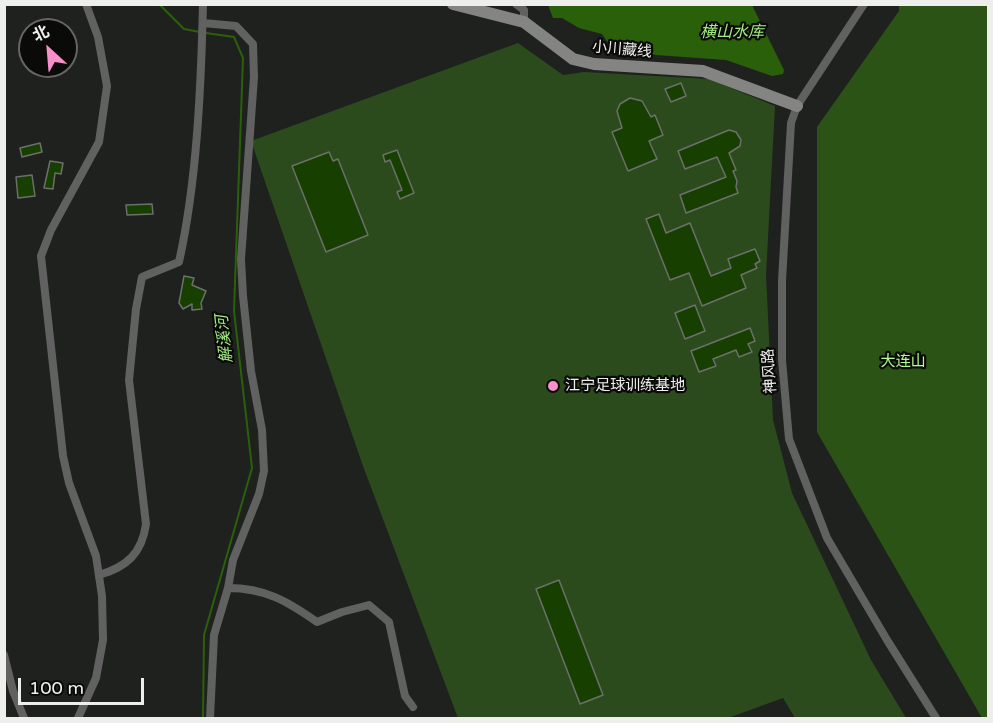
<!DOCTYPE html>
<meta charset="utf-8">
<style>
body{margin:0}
#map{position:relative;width:993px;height:723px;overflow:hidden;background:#1f211f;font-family:"Varela Round","Noto Sans SC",sans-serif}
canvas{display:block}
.frame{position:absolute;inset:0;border:6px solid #eeefed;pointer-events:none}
.north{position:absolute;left:18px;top:18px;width:60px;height:60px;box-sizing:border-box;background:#0a0b09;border:2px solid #656664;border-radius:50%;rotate:334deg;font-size:16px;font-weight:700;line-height:24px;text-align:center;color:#eeefed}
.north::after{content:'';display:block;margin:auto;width:21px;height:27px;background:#f98fc9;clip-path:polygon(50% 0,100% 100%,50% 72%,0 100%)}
.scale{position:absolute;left:18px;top:678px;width:126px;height:27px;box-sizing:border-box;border:3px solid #eeefed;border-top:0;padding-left:8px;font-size:18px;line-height:21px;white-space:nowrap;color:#eeefed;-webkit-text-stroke:4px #0a0b09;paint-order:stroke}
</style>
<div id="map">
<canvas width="993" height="723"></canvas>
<div class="frame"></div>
<div class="north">北</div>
<div class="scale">100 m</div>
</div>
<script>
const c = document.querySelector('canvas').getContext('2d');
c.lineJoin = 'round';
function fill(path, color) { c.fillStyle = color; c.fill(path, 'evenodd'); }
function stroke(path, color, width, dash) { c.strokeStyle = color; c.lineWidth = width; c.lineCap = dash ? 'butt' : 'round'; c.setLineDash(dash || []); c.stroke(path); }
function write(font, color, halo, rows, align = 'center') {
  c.font = font + ' "Varela Round","Noto Sans SC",sans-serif'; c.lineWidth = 4.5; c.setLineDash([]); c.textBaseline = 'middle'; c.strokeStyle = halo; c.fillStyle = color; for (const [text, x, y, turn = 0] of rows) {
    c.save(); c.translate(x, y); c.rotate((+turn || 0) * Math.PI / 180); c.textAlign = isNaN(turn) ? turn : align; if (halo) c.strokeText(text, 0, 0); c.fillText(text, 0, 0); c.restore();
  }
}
fill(new Path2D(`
 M 518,43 L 563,75 L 584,72 L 709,79 L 775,106 L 766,275 L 773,420 L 792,493 L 871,660 L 906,718 L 795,718 L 783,698 L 728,718 L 458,718 L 363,466 L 251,141 Z`), '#2c4b1d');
fill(new Path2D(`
 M 899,5 L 988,5 L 988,718 L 982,718 L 817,432 L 817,127 L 899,11 Z`), '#2b5316');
fill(new Path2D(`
 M 548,5 L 752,5 L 784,70 L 783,74 L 772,76 L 726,60 L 656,55 L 628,50 L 613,50 L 602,34 L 579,28 L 562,18 L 553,18 Z`), '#2b600a');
stroke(new Path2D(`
 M 159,4 L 184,29 L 200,32
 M 203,718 L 204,635 L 252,468 L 234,311 L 243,58 L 234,37 L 206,33`), '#2b600a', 2);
const building = new Path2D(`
 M 681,83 L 686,96 L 671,102 L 665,89 Z
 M 630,98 L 642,101 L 651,117 L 655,115 L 663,135 L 649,141 L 657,159 L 628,171 L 612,132 L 622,128 L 617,111 L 620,104 Z
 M 729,130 L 736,132 L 741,140 L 740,146 L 729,153 L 736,170 L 733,171 L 737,181 L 736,187 L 738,193 L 686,213 L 680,195 L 726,177 L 717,157 L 685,169 L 678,151 Z
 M 40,143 L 42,152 L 22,157 L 20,148 Z
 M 397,150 L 414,193 L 400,199 L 397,192 L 402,190 L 390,160 L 385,162 L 383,155 Z
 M 329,152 L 333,161 L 338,159 L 368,235 L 326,252 L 292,166 Z
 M 50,161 L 63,163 L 61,174 L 55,173 L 53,189 L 44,188 Z
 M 32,175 L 35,196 L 18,198 L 16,177 Z
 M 152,204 L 153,214 L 127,215 L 126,205 Z
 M 659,214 L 666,233 L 690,223 L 711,276 L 731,268 L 728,259 L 755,249 L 760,261 L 755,264 L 757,268 L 741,275 L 746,288 L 702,306 L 689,273 L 670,280 L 646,219 Z
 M 184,276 L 194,278 L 192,285 L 206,291 L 201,303 L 202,309 L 192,310 L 192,304 L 183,309 L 179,303 Z
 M 695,305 L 705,331 L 685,339 L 675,313 Z
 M 750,328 L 755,341 L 748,344 L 752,352 L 739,357 L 736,350 L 713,359 L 716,366 L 699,372 L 691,351 Z
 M 559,580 L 603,695 L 580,704 L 536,589 Z`);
fill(building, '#173f00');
stroke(building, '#6d6f6c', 1.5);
stroke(new Path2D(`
 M 516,4 L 524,10 L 524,22
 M 864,4 L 797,106 L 791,123 L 782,281 L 782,360 L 789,439 L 827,538 L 887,640 L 936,718
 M 203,23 L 236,26 L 253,44 L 254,77 L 241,259 L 243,296 L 251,371 L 262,430 L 264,471 L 259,494 L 233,560 L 228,588 L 214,635 L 210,718
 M 99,575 C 127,567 142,553 146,524 L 129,380 L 136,309 L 142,277 L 179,262 C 197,181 201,88 203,4
 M 228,588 C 265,588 287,601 317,622 L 342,612 L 369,605 L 389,622 L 405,696 L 413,707
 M 4,655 L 13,691 L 24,718
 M 78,718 L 96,678 L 103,640 L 102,596 L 96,556 L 69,483 L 63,456 L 41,256 L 51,230 L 99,142 L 107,86 L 98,37 L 86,4`), '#606160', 8);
stroke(new Path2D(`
 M 453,4 L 524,22 L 573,59 L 594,64 L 703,71 L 797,106`), '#848583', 12);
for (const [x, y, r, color] of [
 [553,386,6,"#f98fc9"]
]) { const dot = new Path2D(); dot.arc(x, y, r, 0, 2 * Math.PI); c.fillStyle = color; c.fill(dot); stroke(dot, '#0a0b09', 2); }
write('15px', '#eeefed', '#0a0b09', [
 ["小川藏线",622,50,5],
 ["神风路",770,371,-94]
]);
write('15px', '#b1fb92', '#0a0b09', [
 ["大连山",903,362]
]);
write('15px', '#eeefed', '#0a0b09', [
 ["江宁足球训练基地",565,386]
], 'left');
write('italic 16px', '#a2eb83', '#0a0b09', [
 ["横山水库",732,33],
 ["解溪河",225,339,-96]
]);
</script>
